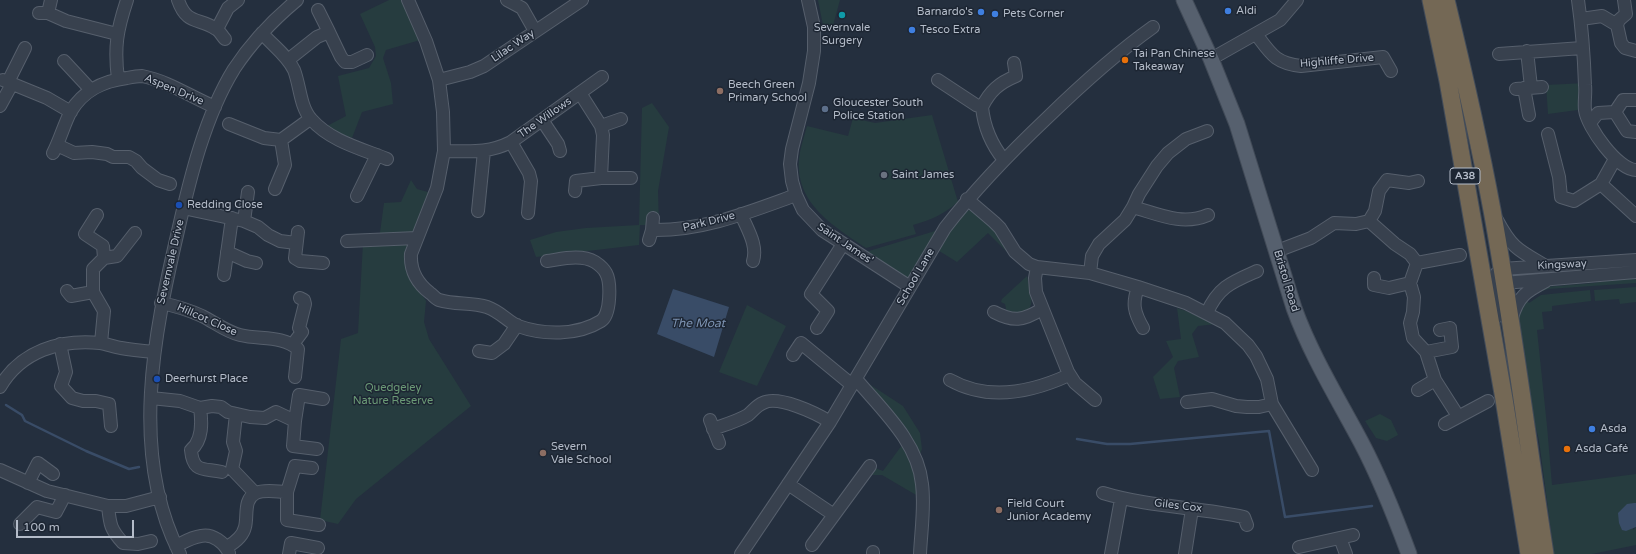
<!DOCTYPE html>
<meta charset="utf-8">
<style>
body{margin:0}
#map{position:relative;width:1636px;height:554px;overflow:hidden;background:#242f3e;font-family:"Varela Round",sans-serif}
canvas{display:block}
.scale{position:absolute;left:16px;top:520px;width:118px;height:18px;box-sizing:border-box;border:2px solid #b4bcc9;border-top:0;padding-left:5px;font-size:12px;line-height:14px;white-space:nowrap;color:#b4bcc9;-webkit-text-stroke:3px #1d2633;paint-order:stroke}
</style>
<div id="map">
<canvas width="1636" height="554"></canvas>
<div class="scale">100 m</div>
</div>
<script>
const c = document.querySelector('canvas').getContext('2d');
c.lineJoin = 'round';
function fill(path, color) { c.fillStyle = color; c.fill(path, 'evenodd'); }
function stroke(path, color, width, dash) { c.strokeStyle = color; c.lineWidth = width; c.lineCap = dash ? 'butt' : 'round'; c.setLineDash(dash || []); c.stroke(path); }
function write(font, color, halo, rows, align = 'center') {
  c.font = font + ' "Varela Round",sans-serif'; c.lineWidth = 3; c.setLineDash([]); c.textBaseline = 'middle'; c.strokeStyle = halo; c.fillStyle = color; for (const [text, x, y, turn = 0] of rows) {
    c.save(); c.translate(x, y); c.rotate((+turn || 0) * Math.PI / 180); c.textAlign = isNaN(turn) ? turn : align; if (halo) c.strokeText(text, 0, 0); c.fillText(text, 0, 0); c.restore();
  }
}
fill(new Path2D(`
 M 389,0 L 407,0 L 427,38 L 386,50 L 383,58 L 391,83 L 393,104 L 362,112 L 352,138 L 336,132 L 327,126 L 346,116 L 338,76 L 369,68 L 376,56 L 375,47 L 360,14 Z
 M 818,0 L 840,0 L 832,29 L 823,25 Z
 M 1585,83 L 1585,109 L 1548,114 L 1546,85 Z
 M 652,103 L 669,127 L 658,191 L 659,225 L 640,225 L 639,245 L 536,257 L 530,240 L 556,232 L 586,228 L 639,225 L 642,108 Z
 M 932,115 L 958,202 C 944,214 931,220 913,225 L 916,234 L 866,248 C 835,227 795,204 799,159 C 800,148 804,137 807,126 L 848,136 L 853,118 L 875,123 Z
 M 411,180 L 417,189 L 435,194 L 417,238 L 379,240 L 384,203 L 401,202 Z
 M 970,210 C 985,212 1000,239 1008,251 L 1007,252 L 988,233 L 957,262 L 936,249 C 945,237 954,214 970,210 Z
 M 945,228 L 910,287 L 859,254 Z
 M 411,242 L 412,279 L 426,301 L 424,322 L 429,339 L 471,406 L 356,499 L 338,524 L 320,520 L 341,339 L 358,333 L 363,243 Z
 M 1027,276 C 1029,288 1038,309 1023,312 C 1017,314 1013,314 1007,313 L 1005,304 L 1001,302 L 1002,299 Z
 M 1636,276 L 1636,283 L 1548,289 L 1535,294 L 1544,287 L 1594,283 L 1619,278 Z
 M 1636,287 L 1636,302 L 1620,304 L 1619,299 L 1595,301 L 1594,290 Z
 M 1590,290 L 1591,301 L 1552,306 L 1552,311 L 1542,312 L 1544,329 L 1537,330 L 1547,426 L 1552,485 L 1636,474 L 1636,503 L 1634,503 L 1633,530 L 1636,527 L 1636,545 L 1592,554 L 1554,554 L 1539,440 L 1530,405 L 1516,319 L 1525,299 L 1529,303 L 1541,295 Z
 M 747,305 L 786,326 L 757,386 L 719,372 Z
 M 1177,308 L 1186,311 L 1216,324 L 1198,326 L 1192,334 L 1199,357 L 1178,361 L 1174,368 L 1180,397 L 1160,399 L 1153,377 L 1173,357 L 1166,341 L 1181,339 Z
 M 860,378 L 903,406 L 920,433 L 922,449 L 919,457 Z
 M 1380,414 L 1391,420 L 1398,435 L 1387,441 L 1376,438 L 1365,421 Z
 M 905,441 L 923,499 L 882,475 L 864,475 L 870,466 L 883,471 Z`), '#263c3f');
fill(new Path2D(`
 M 673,289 L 729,307 L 714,357 L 657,334 Z
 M 1634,503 L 1636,503 L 1636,527 L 1626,531 L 1622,530 L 1619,523 L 1618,513 L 1627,504 Z`), '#394c67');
stroke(new Path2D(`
 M 6,405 L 22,415 L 25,421 L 86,451 L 129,469 L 139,467
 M 1077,439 L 1107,444 L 1130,444 L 1269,431 L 1285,517 L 1372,506`), '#394c67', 2.5);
const minor = new Path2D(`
 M 178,0 C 187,26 199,17 216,29 C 220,31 222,36 225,39
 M 408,0 L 426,41 L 439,80 L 443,112 L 444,151 L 437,188 L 411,254 C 410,270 417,283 430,293 C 433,295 436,299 439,300 C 455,305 472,302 487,307 C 501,312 508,322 518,326 C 543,335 577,336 601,321 C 611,315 611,282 606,273 C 604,269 598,264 595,262 C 581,254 562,259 547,261
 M 507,0 L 522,8 L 535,31
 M 808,0 L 814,27 L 814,51 L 809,83 L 792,149 L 790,164 L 792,181 L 796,195 L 803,210 L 822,230 L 910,287
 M 1578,0 C 1582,28 1584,57 1585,85 C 1586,93 1584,102 1585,110 C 1587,127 1618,170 1636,170
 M 1624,0 L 1626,14 L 1619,20 L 1617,25 L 1621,43 L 1625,48 L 1636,51
 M 318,10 L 329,32
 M 39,13 L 48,13 L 66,21 L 117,34
 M 48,13 L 51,0
 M 1581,19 L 1602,16 L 1617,25
 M 217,29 L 228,8 L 238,0
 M 262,33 C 272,45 287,55 294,70 C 300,85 300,107 311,119 C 330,141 362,149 387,159
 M 1256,34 C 1271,54 1275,63 1301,66 L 1383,57 L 1391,71
 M 1527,51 L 1531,87
 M 1499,54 L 1582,48
 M 1211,59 L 1280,20 L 1297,0
 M 288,60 L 317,37 L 329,32 L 341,57 L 345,62 L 352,62 L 367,55
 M 64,61 L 91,90
 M 118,79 C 114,47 117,30 127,0
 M 3,80 L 47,98 L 71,112
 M 439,80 L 470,72 L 484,66 L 582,0
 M 938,80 L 976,105 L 982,107 C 984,127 991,144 1004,160
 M 8,82 L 25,48
 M 1524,88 L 1529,115
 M 1516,89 L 1542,87
 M 580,93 L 601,126 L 603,135 L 601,178
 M 0,106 L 12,84
 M 982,107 C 990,91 999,83 1016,76 L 1014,63
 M 1615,112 L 1627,131 L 1636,132
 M 542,120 L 558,144 L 560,151
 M 1590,123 L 1598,113 L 1615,112 L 1623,100 L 1636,100
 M 229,124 L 264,138 L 281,140 L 310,119
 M 601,126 L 621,119
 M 1548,134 L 1559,177 L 1561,197 L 1574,201 L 1601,184 L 1615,159
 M 511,142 L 529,173 L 531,181 L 528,213
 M 57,145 L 74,153 L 92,152 L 107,154 L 113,157 L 129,157 L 136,161 L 142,168 L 158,180 L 170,184
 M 444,151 C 469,151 487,154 511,142 L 602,77
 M 53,153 C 60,140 64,124 71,111 C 84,90 103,81 127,78 C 132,77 137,76 142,76 C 168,81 191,97 215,107
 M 1601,184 L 1636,216
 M 275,189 L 285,165 L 281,140
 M 575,191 L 576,181 L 601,178 L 631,178
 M 357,196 L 377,155
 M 967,199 L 994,222 L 1000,228 L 1015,252 L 1029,264 L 1037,267 L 1090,273 L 1138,287 L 1186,303 L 1225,323 L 1248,345 L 1256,356 L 1267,379 L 1272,404 L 1312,470
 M 1133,207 C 1158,214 1182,226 1208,215
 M 183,208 L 244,221 L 258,227 L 268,235 L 280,241 L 296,243
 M 478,211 L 484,151
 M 741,214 C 747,229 758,245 753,261
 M 97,215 L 85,234 L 103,246 L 104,258
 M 1497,220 C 1512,248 1518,250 1544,265
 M 244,221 L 248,192
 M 1369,221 L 1395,244 L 1410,254 L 1417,263 L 1410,283 L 1414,297 L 1413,312 L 1410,323 L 1413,338 L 1426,352 L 1435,380 L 1458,416
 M 652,230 C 703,231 749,212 796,195
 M 298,232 L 295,258 L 300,261 L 323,263
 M 649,240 L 652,230 L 653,218
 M 347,241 L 417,238
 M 1277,251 L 1311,238 L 1334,223 L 1356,224 L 1369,221 L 1375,211 L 1379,191 L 1387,180 L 1409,183 L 1418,181
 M 227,252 L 247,261 L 256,263
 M 1417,263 L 1460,255
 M 1037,267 L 1035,278 L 1036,292 L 1068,372 L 1075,383 L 1095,400
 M 1090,273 L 1092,256 L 1099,244 L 1125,220 L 1133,207 L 1139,194 L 1157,166 L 1168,153 L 1186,139 L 1207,131
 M 224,275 L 232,218
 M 1374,278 L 1374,285 L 1389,288 L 1410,283
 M 1498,281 L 1504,283 L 1636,272
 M 1138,287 C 1132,304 1134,312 1143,328
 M 67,291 L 71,296 L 93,292
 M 161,303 C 176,306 189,310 202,316 C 214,322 227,332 240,335 C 260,340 282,335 298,349 L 295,377
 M 994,312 C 1013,322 1023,321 1042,309
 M 1207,313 C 1218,287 1232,282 1257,271
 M 1498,316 L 1493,279 L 1496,274 L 1502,269 L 1636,260
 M 1512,318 C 1518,296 1527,291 1546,281
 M 817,328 L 828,311 L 811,294 L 843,244
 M 101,343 L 104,311 L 93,292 L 93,269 L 104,258 L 117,256 L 135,233
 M 60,344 L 66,372 L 61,386 L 72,398 L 83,401 L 96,401 L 109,404 L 111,426
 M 293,344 L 302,332 L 299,328 L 305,304 L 304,300 L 300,298
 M 479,351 L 492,353 L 504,344 L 517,325
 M 1426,352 L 1452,347 L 1450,328 L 1440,330
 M 793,355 L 801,343 L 852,385
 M 856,379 C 881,409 918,442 922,484 C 925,507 921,531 920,554
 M 950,380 C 989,402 1032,392 1069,375
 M 0,387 C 21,351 60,339 100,343 C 107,344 114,347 121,348 C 132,350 143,351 154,352
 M 1418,390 L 1435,380
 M 151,398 L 180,401 L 200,408 L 212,406 L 221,407 L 228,412 L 250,417 L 265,418 L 276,412 L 295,421 L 293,446 L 317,449
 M 1187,402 L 1212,399 L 1236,406 L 1247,407 L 1259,407 L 1272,404
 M 200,408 C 202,422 203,440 191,450 C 193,473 203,468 222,472
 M 236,414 L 233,442 L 236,451 L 232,469 L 255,493
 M 710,420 L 719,443
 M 295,421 L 299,395 L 323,399
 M 1445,424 L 1488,401
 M 713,429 C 724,425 738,421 748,415 C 753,411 757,405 763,403 C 778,395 816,413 830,422
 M 312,468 L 295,466 L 287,492 L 287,520 L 319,525
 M 0,470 L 47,491 L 108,506 L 126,506 L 160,497
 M 28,483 L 38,463 L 53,474
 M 788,484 L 834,515
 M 1103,493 C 1149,507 1198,507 1244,517 L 1247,525
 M 108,506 C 110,524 110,529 123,543 L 138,544 L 151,541
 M 20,524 L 37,507 L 56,512 L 65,495
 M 1340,538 L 1346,554
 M 812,545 L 870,466
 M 176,546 C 184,542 192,537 201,536 C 212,533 225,543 229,553
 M 227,547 C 234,543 243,536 245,527 C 248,516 243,499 256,493 C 265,489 278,492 287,492
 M 1299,547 L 1353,535
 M 180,554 C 129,455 154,334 178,231 C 190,178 205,116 234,69 C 251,43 273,20 297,0
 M 289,554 L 291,543 L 318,548
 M 741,554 L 830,422 L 945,228 C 976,188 1010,153 1047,118 C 1080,86 1115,54 1153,27
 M 873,554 L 873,552
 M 1111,554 L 1121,499
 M 1185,554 L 1192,509`);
const major = new Path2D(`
 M 1184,0 L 1211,59 L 1237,124 L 1294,308 C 1311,355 1337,397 1361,442 C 1380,478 1395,516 1409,554`);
const highway = new Path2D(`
 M 1431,0 L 1448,81 L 1504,399 L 1529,554
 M 1446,0 C 1463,70 1479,140 1492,210 C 1513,324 1527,439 1545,554`);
stroke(minor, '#565f6c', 14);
stroke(major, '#414a57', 17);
stroke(highway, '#434c59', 19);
stroke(minor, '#38414e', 12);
stroke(major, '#56606e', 15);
stroke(highway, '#746855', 17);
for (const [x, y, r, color] of [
 [1228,11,4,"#3f7fe0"],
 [981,12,4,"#3f7fe0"],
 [995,14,4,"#3f7fe0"],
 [842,15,4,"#0f9aa8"],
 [912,30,4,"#3f7fe0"],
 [1125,60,4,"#e8710a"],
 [720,91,4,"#8d6e63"],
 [825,109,4,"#5c6f8a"],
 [884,175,4,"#6b7280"],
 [179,205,4,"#1a4fb4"],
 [157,379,4,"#1a4fb4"],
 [1592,429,4,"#3f7fe0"],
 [1567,449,4,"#e8710a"],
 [543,453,4,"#8d6e63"],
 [999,510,4,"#8d6e63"]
]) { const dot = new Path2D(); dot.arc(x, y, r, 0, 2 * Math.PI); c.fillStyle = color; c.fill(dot); stroke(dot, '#1d2633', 1.5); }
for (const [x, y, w] of [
 [1465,176,30]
]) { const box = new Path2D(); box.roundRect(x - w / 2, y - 8, w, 16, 3); c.fillStyle = '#1d2633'; c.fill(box); stroke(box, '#b4bcc9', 1); }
write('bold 10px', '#b4bcc9', null, [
 ["A38",1465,176]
]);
write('11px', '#b4bcc9', '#1d2633', [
 ["Aldi",1236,11],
 ["Barnardo's",973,12,"right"],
 ["Pets Corner",1003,14],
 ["Severnvale",842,28,"center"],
 ["Surgery",842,41,"center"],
 ["Tesco Extra",920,30],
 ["Tai Pan Chinese",1133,54],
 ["Takeaway",1133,67],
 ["Beech Green",728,85],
 ["Primary School",728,98],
 ["Gloucester South",833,103],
 ["Police Station",833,116],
 ["Saint James",892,175],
 ["Redding Close",187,205],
 ["Deerhurst Place",165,379],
 ["Asda",1600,429],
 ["Severn",551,447],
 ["Vale School",551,460],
 ["Asda Café",1575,449],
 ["Field Court",1007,504],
 ["Junior Academy",1007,517]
], 'left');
write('11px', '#b4bcc9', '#1d2633', [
 ["Lilac Way",513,46,-34],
 ["Highliffe Drive",1337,61,-5],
 ["Aspen Drive",174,90,23],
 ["The Willows",545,118,-35],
 ["Park Drive",709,222,-14],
 ["Saint James'",845,244,34],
 ["Severnvale Drive",171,262,-77],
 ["Kingsway",1562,265,-3],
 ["School Lane",916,277,-60],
 ["Bristol Road",1286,281,73],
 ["Hillcot Close",207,320,24],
 ["Giles Cox",1178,506,7]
]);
write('11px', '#6b9a76', '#1d2633', [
 ["Quedgeley",393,388],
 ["Nature Reserve",393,401]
]);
write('italic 12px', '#7c92b1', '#1d2633', [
 ["The Moat",698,324]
]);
</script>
